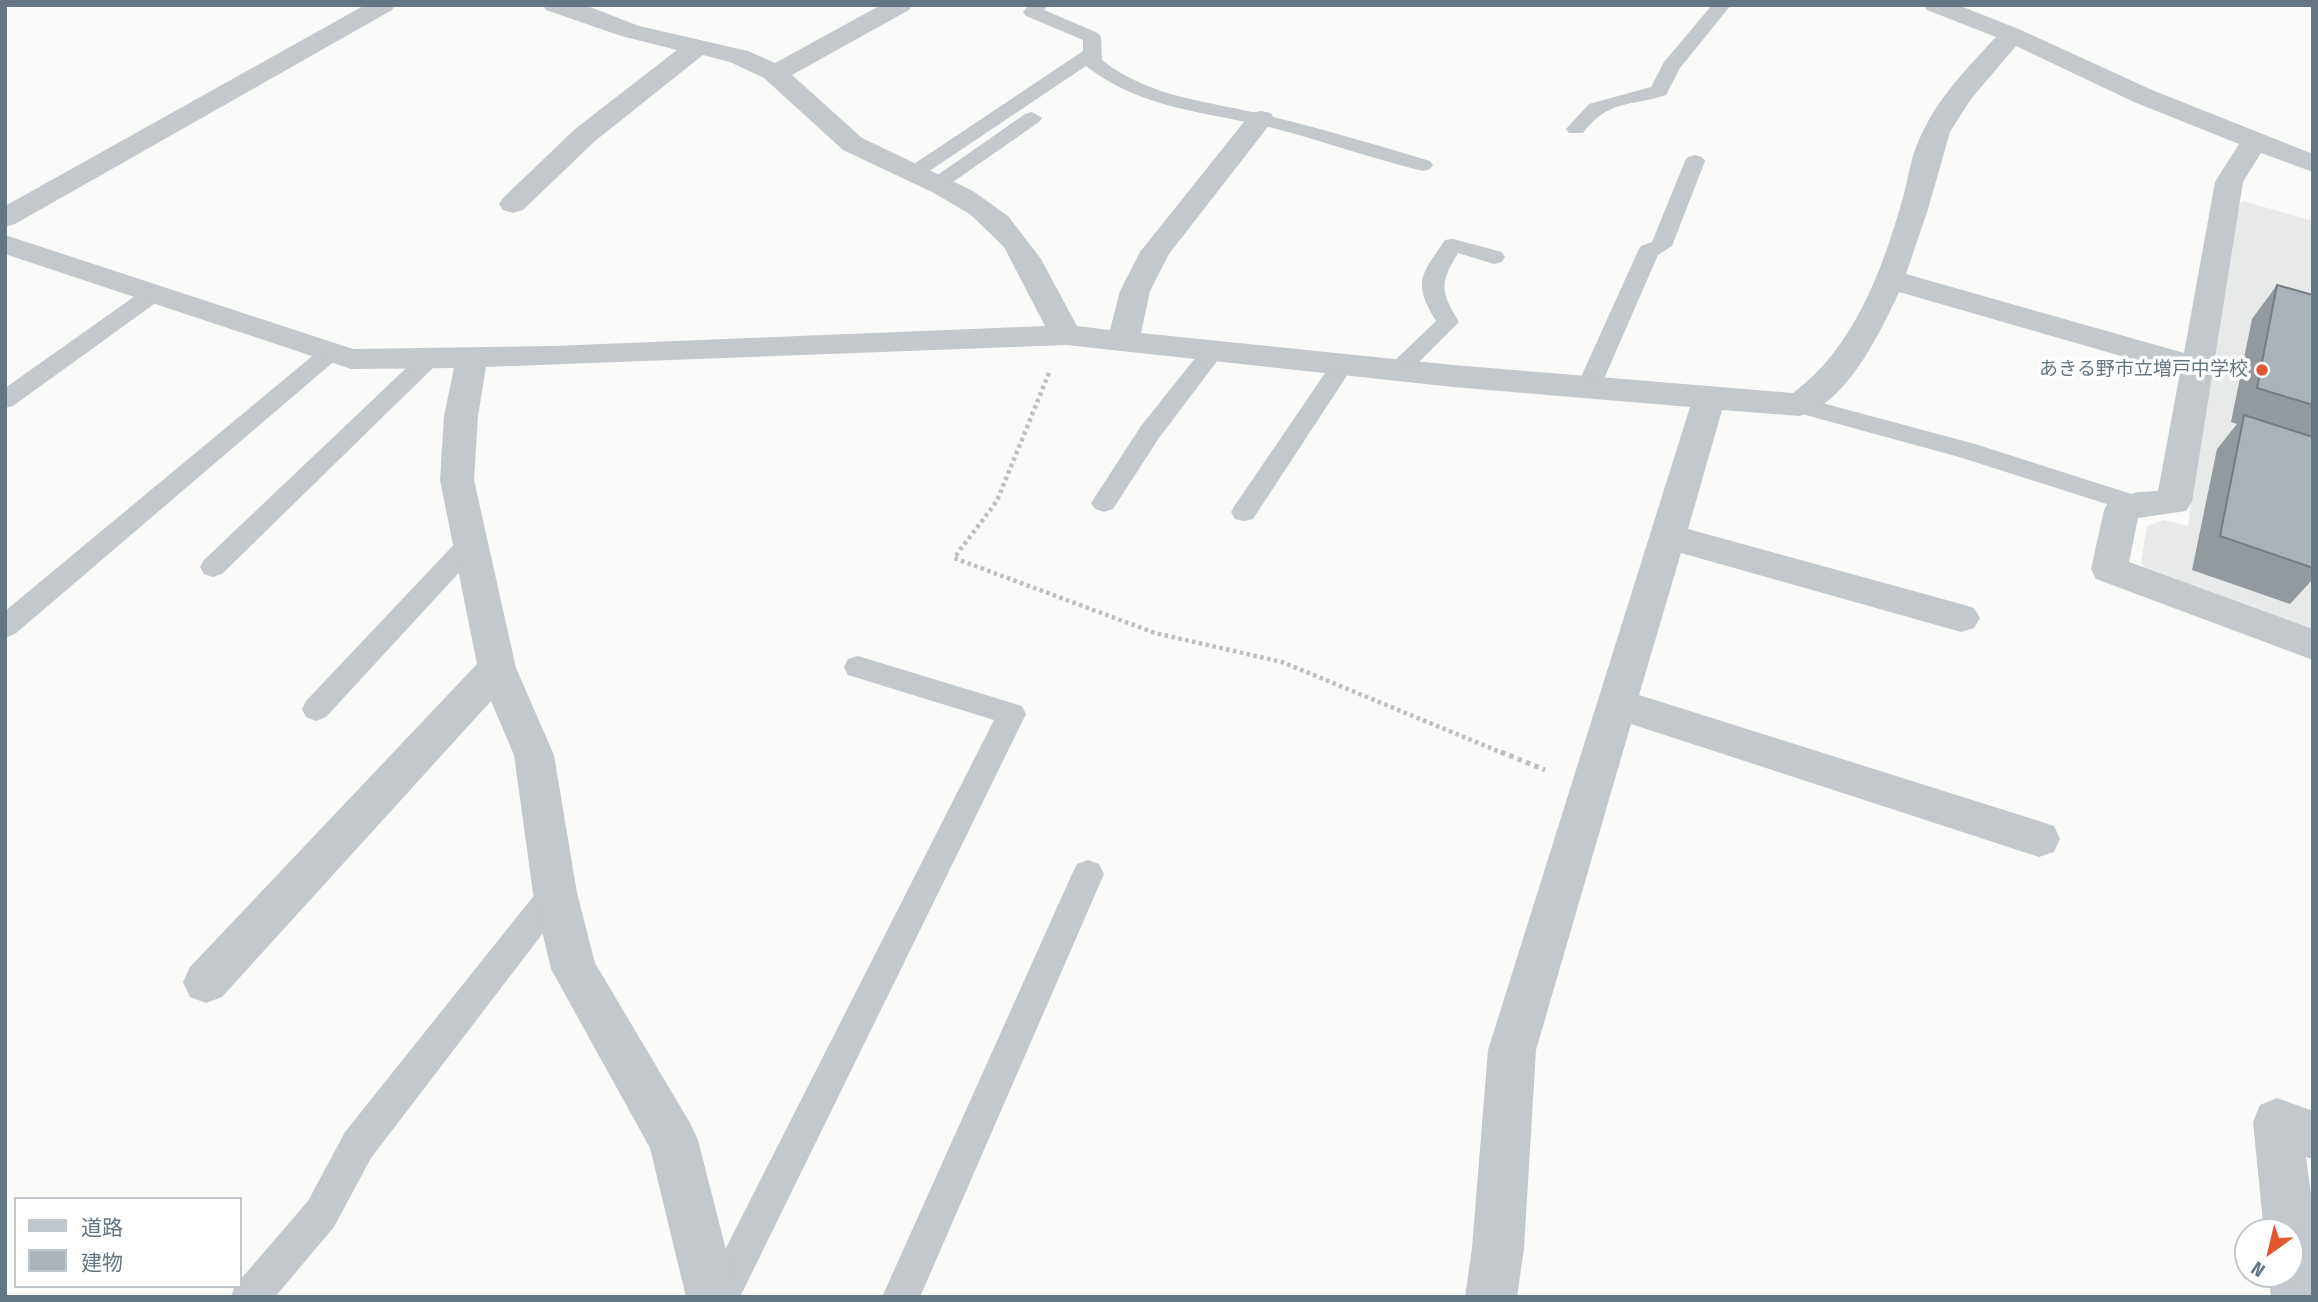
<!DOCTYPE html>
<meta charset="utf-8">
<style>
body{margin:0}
#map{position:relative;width:2318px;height:1302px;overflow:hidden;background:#fafaf8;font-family:"Fira Sans Condensed","Noto Sans JP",sans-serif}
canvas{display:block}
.frame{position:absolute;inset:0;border:7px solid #657683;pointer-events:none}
.legend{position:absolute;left:14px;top:1197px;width:228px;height:91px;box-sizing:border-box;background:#fff;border:2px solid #c1c8cd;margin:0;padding:9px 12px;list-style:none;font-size:21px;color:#657683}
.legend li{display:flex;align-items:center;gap:14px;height:35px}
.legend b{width:35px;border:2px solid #c1c8cd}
.north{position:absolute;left:2234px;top:1218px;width:70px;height:70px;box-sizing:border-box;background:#fff;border:2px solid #c1c8cd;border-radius:50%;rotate:214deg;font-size:19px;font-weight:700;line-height:28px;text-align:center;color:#657683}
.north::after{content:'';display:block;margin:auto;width:24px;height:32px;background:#e4572e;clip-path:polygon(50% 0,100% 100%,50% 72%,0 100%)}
</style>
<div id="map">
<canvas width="2318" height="1302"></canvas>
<div class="frame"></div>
<ul class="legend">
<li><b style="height:9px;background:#c3c8cc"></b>道路</li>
<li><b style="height:19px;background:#aab3b9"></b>建物</li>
</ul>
<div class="north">N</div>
</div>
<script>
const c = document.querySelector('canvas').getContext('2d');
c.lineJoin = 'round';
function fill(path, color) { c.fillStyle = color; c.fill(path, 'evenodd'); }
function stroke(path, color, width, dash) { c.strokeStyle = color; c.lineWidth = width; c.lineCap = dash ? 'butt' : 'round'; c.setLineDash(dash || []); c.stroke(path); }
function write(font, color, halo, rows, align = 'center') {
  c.font = font + ' "Fira Sans Condensed","Noto Sans JP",sans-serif'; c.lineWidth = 7; c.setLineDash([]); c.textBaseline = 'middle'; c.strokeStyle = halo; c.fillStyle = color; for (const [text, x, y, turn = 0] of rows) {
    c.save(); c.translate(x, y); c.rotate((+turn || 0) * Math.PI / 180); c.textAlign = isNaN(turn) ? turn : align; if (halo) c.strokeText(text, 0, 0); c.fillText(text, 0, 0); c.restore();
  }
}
fill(new Path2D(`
 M 2243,201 L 2313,221 L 2313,636 L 2153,578 L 2141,562 L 2147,526 L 2164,520 L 2188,526 L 2237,208 Z`), '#e8e9e9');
stroke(new Path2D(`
 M 1049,373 L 997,501 L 954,558 L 1155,633 L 1282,662 L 1505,754`), '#bbbfc2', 4.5, [3.5, 3.5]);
stroke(new Path2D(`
 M 1501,752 L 1545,770`), '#bbbfc2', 5, [4.5, 4.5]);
fill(new Path2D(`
 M 1029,5 L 1048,5 L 1044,10 L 1098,33 L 1101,37 L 1102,60 C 1151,99 1211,101 1269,116 C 1323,129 1377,145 1430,161 L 1433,165 L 1430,169 L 1423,171 C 1373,159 1323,141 1273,128 C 1208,112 1140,109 1086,66 L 919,178 L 905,178 L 902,174 L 905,170 L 1083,51 L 1083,40 L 1026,16 L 1023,12 Z
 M 1712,5 L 1731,5 L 1680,68 L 1666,95 C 1629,107 1609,99 1583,133 L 1569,133 L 1566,129 L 1589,104 L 1651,87 L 1664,62 Z
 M 1032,112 L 1042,118 L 1039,122 L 943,189 L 929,189 L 926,185 L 929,181 L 1025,114 Z
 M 1695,155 L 1702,157 L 1705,161 L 1672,246 L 1658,255 L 1600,388 L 1596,394 L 1588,396 L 1580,394 L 1576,388 L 1638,251 L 1641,246 L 1652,242 L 1685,161 L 1688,157 Z
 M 1453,239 L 1502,252 L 1505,257 L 1502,262 L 1494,264 L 1458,253 C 1439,284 1441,292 1459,322 L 1405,376 L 1397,379 L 1389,376 L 1385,371 L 1389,366 L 1436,321 C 1412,282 1421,275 1445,240 Z
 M 153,287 L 161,289 L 164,294 L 161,299 L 13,406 L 5,408 L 5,388 L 145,289 Z
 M 1212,344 L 1220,347 L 1224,352 L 1159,438 L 1113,509 L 1104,512 L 1095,509 L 1091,503 L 1141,426 L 1204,347 Z
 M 330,345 L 338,348 L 342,353 L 338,358 L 15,634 L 5,638 L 5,611 L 322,348 Z
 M 430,350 L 438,353 L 442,358 L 438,363 L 222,574 L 213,577 L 204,574 L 200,567 L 204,560 L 422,353 Z
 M 1342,357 L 1350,360 L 1354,365 L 1253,519 L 1244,521 L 1235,519 L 1231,512 L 1235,505 L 1334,360 Z
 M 1800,397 L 1975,444 L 2147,499 L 2151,505 L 2147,511 L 2138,514 L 1959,457 L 1791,411 L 1788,405 L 1791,399 Z
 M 470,534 L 479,537 L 483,544 L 479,551 L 326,717 L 316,721 L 306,717 L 302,709 L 306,701 L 461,537 Z
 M 858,656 L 1022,706 L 1026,714 L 740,1297 L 701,1297 L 994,720 L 848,675 L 844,667 L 848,659 Z
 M 1088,860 L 1099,864 L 1104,874 L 920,1297 L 882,1297 L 1072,874 L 1077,864 Z
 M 555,879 L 566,883 L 571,893 L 566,903 L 371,1158 L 334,1227 L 275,1297 L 231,1297 L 235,1286 L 240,1286 L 240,1280 L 308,1201 L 345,1132 L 544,883 Z`), '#c3c8cc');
fill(new Path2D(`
 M 365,5 L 395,5 L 392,10 L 15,224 L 5,227 L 5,206 Z
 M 543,5 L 585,5 L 639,26 L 748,51 L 775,63 L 881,5 L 912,5 L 909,10 L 792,75 L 862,138 L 973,191 L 1008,216 L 1041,259 L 1077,326 L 1110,330 L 1120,291 L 1140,252 L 1251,113 L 1261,111 L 1271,113 L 1274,119 L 1169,254 L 1150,291 L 1141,333 L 1453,365 L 1793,393 C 1853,349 1882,271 1902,201 C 1908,181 1910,159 1919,140 C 1935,101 1967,68 1996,37 L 1927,10 L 1924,5 L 1958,5 L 2021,30 L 2152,90 L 2313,154 L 2313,172 L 2261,153 L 2243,182 L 2192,502 L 2186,511 L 2138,518 L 2129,562 L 2313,629 L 2313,660 L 2096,579 L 2091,569 L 2104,510 L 2109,501 L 2138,492 L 2158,491 L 2180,373 L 1899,292 C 1880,333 1847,403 1800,416 L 1722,410 L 1688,529 L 1961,604 L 1974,608 L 1980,618 L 1974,628 L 1961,632 L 1681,553 L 1639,695 L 2039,821 L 2054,826 L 2060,839 L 2054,852 L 2039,857 L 1631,724 L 1536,1050 L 1524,1248 L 1517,1297 L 1465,1297 L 1472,1248 L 1488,1050 L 1690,407 L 1453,387 L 1066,345 L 486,367 L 478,416 L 474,480 L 516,668 L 554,755 L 577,893 L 595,963 L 690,1123 L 698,1140 L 738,1297 L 686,1297 L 650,1148 L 551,969 L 533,893 L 514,755 L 491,701 L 222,997 L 206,1003 L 190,997 L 183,982 L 190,967 L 477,664 L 440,480 L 444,416 L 454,368 L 351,369 L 5,254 L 5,235 L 353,349 L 553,346 L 1045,326 L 1004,247 L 971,215 L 934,193 L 843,150 L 764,78 L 730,62 L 703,55 L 595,141 L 523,210 L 513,213 L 503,210 L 499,204 L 503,198 L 575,129 L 677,50 L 621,36 L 546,10 ZM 2016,46 L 2134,102 L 2239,144 L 2215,182 L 2184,353 L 1906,274 L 1928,209 L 1950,132 L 1971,99 Z
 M 2277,1098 L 2313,1111 L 2313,1159 L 2306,1157 L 2313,1210 L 2313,1297 L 2271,1297 L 2268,1274 L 2290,1274 L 2290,1232 L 2264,1232 L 2253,1122 L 2260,1105 Z`), '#c3c8cc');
fill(new Path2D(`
 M 2277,285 L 2313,295 L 2313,579 L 2290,604 L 2192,570 L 2217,449 L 2237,424 L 2231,422 L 2252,319 Z`), '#929a9f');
const building = new Path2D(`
 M 2277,285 L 2313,295 L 2313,405 L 2257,388 Z
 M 2244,415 L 2313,437 L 2313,568 L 2220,536 Z`);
fill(building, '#aab3b9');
stroke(building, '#777d82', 2);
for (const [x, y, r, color] of [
 [2262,370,7,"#e4572e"]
]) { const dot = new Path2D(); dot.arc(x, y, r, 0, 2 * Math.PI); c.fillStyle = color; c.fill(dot); stroke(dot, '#fff', 2.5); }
write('19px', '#657683', '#fff', [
 ["あきる野市立増戸中学校",2248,370]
], 'right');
</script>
